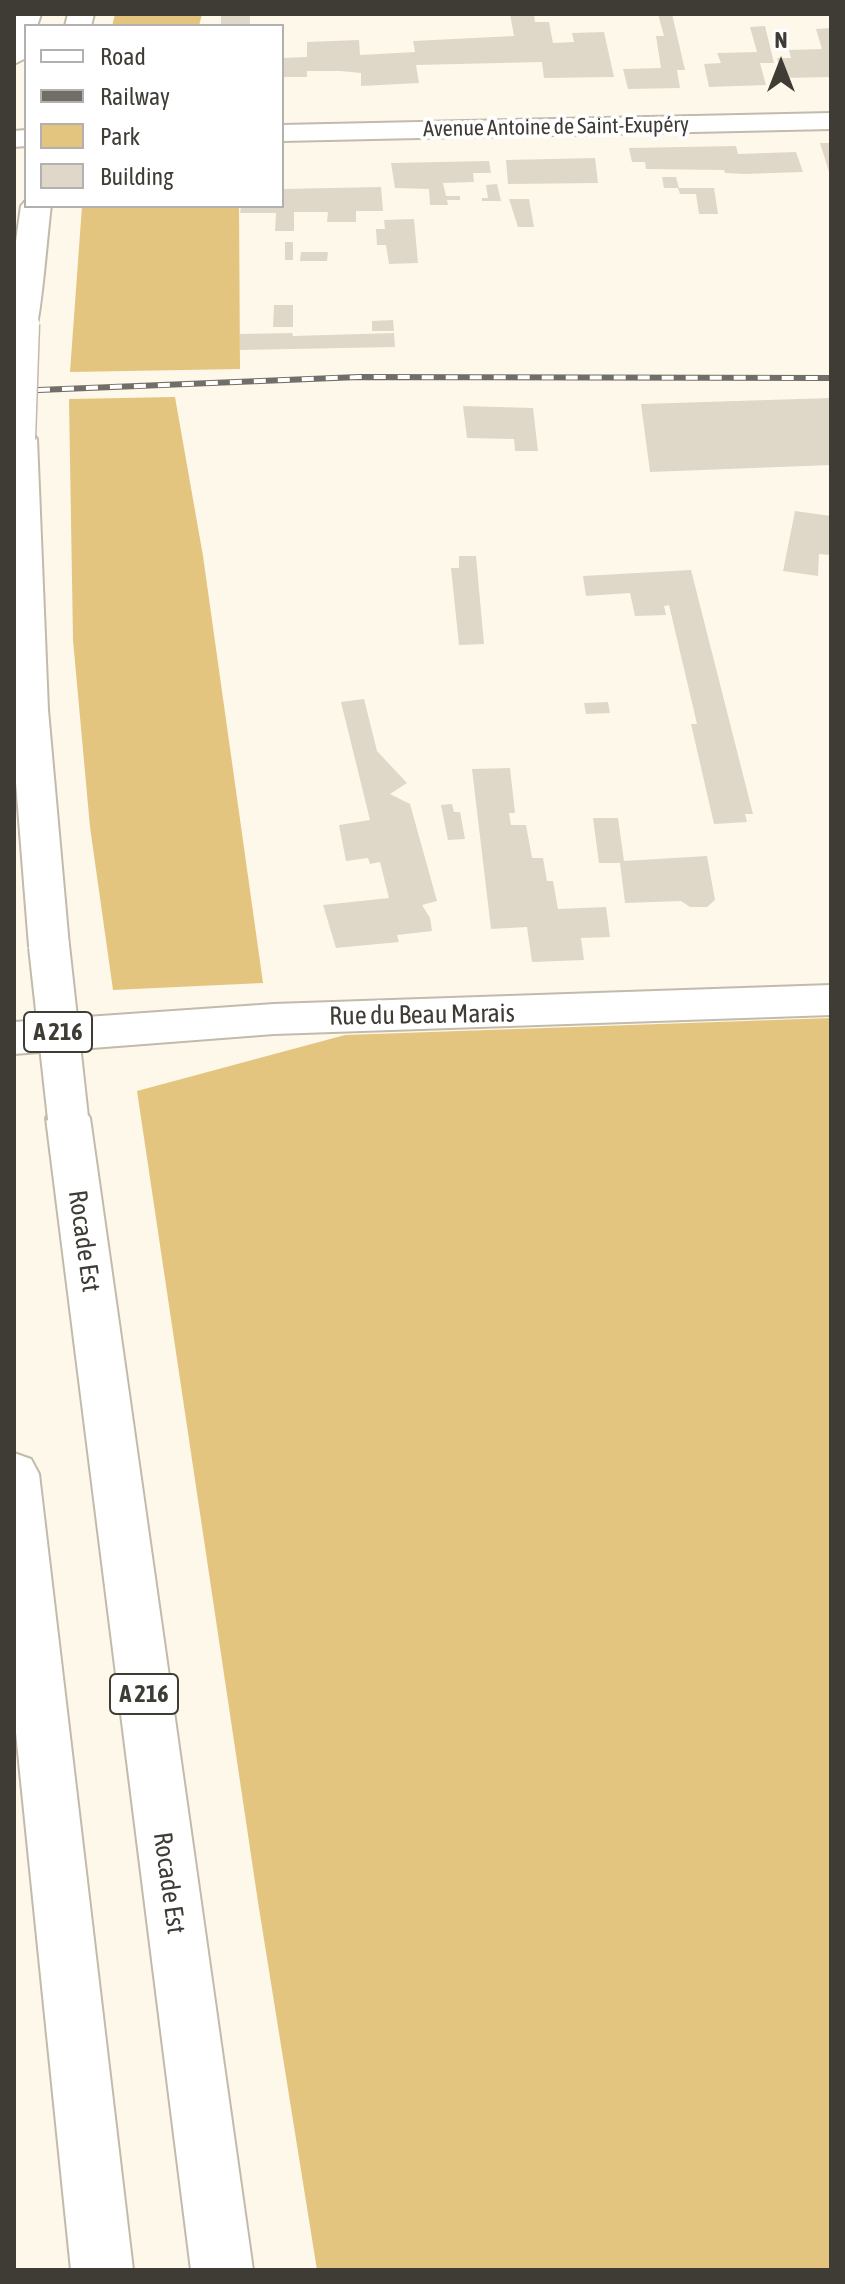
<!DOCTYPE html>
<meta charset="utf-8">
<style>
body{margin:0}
#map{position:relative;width:845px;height:2284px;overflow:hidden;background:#fef8eb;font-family:"Asap Condensed",sans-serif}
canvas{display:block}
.frame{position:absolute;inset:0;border:16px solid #3f3c36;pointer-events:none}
.legend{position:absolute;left:24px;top:24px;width:260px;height:184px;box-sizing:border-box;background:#fff;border:2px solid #b2b1af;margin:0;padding:10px 14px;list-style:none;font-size:24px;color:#3f3c36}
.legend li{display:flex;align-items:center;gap:16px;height:40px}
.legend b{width:40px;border:2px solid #b2b1af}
.north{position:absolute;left:741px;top:24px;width:80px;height:80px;-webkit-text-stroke:6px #fff;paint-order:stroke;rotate:0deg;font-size:22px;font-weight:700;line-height:32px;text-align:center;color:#3f3c36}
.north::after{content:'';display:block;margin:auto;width:28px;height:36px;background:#3f3c36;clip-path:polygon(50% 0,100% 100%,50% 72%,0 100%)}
</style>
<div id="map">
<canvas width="845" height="2284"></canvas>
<div class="frame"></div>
<ul class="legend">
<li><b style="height:10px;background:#fff"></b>Road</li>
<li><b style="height:10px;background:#726e67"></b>Railway</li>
<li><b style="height:22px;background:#e3c57f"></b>Park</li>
<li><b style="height:22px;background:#dfd8c8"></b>Building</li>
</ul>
<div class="north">N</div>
</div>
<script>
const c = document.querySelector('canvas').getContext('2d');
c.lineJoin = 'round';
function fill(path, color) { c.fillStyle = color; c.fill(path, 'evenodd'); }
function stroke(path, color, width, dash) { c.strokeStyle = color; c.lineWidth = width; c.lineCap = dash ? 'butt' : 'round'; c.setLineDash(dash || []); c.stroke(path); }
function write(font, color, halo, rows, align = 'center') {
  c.font = font + ' "Asap Condensed",sans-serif'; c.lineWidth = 8; c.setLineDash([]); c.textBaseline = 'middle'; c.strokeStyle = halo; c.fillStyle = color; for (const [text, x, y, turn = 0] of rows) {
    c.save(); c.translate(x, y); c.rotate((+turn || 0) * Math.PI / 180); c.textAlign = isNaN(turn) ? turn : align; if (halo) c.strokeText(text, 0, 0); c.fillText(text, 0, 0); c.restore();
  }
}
fill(new Path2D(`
 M 115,14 L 202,14 L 199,26 L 112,26 Z
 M 82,206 L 239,206 L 240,369 L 70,372 Z
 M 175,397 L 203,556 L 263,983 L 113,990 L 90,827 L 73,640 L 69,399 Z
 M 831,1018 L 831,2270 L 317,2270 L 258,1902 L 137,1091 L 345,1035 Z`), '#e3c57f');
fill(new Path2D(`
 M 221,14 L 250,14 L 250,26 L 221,26 Z
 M 510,14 L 534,14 L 535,22 L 549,22 L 553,43 L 574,42 L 572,33 L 604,32 L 614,77 L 544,78 L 542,62 L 416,65 L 419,83 L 361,86 L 361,73 L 340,71 L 307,71 L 307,77 L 282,77 L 282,58 L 307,57 L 307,42 L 359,40 L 360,55 L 415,52 L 413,41 L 514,36 Z
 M 658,14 L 672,14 L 685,70 L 677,70 L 680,88 L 628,89 L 623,69 L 661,68 L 656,36 L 664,36 Z
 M 765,26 L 774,63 L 760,63 L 766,85 L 709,87 L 704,64 L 721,63 L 717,53 L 757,52 L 750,27 Z
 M 831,28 L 831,77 L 783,78 L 777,58 L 791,58 L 789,50 L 822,49 L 816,29 Z
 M 820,143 L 831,143 L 831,175 L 830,175 Z
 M 736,146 L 738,154 L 796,152 L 803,172 L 744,174 L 725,173 L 724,170 L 646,169 L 645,162 L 632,162 L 629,148 Z
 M 595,158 L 598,183 L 508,184 L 506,160 Z
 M 489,161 L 491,173 L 473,173 L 474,182 L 443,183 L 446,196 L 460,196 L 460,200 L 447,200 L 448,205 L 430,205 L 429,189 L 395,188 L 391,163 Z
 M 662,177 L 676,177 L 679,188 L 714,188 L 718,214 L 699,214 L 696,194 L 680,194 L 678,188 L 664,188 Z
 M 497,184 L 501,201 L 482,201 L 482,198 L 488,198 L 486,185 Z
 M 381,187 L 383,211 L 356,211 L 356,222 L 327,222 L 328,212 L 294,212 L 294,231 L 275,231 L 276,213 L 240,213 L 241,206 L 282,206 L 282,189 Z
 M 509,199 L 529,199 L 534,227 L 518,227 Z
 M 414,219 L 418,263 L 389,264 L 386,245 L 377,245 L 376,229 L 385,229 L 384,220 Z
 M 285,242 L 293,242 L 293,260 L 285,260 Z
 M 301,252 L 328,252 L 327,261 L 300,261 Z
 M 274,305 L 293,305 L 293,327 L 273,327 Z
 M 393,320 L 394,331 L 372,331 L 372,321 Z
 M 292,333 L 293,336 L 394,333 L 395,347 L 240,350 L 240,334 Z
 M 831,398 L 831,465 L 650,472 L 641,404 Z
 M 463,406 L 533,408 L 538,451 L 515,451 L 514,439 L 467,438 Z
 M 795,511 L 831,516 L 831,555 L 819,554 L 818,576 L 783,571 Z
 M 459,556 L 476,556 L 484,644 L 459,645 L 451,568 L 459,568 Z
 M 691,570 L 753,814 L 745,814 L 747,822 L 714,824 L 691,724 L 697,724 L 669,605 L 664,606 L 666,615 L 635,616 L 630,593 L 586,596 L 583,576 Z
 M 364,699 L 377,751 L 407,783 L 390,794 L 410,804 L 437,901 L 422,905 L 430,918 L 432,931 L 397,935 L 399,942 L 336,948 L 323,905 L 389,898 L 380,862 L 370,864 L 368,858 L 346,861 L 339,825 L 370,820 L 341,702 Z
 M 608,702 L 610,713 L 586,714 L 584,703 Z
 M 510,768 L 515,813 L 509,813 L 511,825 L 526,825 L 532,858 L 543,858 L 547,881 L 553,881 L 558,909 L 606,907 L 610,937 L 581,938 L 584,960 L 532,962 L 527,927 L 491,929 L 472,769 Z
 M 452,804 L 454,812 L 460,812 L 465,839 L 448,840 L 441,805 Z
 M 593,818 L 618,818 L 624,861 L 707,856 L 715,900 L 707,907 L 690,907 L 681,901 L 625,903 L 620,863 L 599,863 Z`), '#dfd8c8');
const minor = new Path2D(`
 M 831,985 L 831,1015 L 274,1034 L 14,1054 L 14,1022 L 274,1004 Z`);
const major = new Path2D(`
 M 831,113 L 831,129 L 282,141 L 282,125 Z
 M 26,130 L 26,146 L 14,147 L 14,131 Z`);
const highway = new Path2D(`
 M 15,14 L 41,14 L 37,26 L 26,26 L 26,58 L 14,64 Z
 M 68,14 L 94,14 L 91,26 L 65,26 Z
 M 26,200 L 26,206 L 51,206 C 48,225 41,322 35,331 L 24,333 L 14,331 L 14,255 L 21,206 Z
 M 20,429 L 32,432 L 37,439 L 48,710 L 69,946 L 63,956 L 49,961 L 35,956 L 29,946 L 14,757 L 14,431 Z
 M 68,1101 L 83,1106 L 90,1118 L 253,2270 L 191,2270 L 46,1118 L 53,1106 Z
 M 14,1453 L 31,1459 L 39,1474 L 133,2270 L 71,2270 L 14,1713 Z`);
stroke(minor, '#c2bbac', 4);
stroke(major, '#c2bbac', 4);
stroke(highway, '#c2bbac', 4);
fill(minor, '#fff');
fill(major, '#fff');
fill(highway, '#fff');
const rail = new Path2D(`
 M 14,391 L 359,377 L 831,378`);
stroke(rail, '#726e67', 6);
stroke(rail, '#fff', 4, [12]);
const highwayBridgeFar1 = new Path2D(`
 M 20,439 L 24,324`);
const highwayBridge = new Path2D(`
 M 49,946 L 68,1118`);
stroke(highwayBridgeFar1, '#c2bbac', 33, []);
stroke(highwayBridge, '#c2bbac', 44, []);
stroke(highwayBridgeFar1, '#fff', 30);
stroke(highwayBridge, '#fff', 40);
write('22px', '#3f3c36', '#fff', [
 ["Avenue Antoine de Saint-Exupéry",556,127,-1]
]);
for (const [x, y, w] of [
 [58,1032,68],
 [144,1694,68]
]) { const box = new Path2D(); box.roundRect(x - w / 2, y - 20, w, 40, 6); c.fillStyle = '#fff'; c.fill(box); stroke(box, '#3f3c36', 2); }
write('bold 24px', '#3f3c36', null, [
 ["A 216",58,1032],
 ["A 216",144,1694]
]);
write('26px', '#3f3c36', '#fff', [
 ["Rue du Beau Marais",422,1015,-1],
 ["Rocade Est",84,1241,82],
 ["Rocade Est",169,1883,82]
]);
</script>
